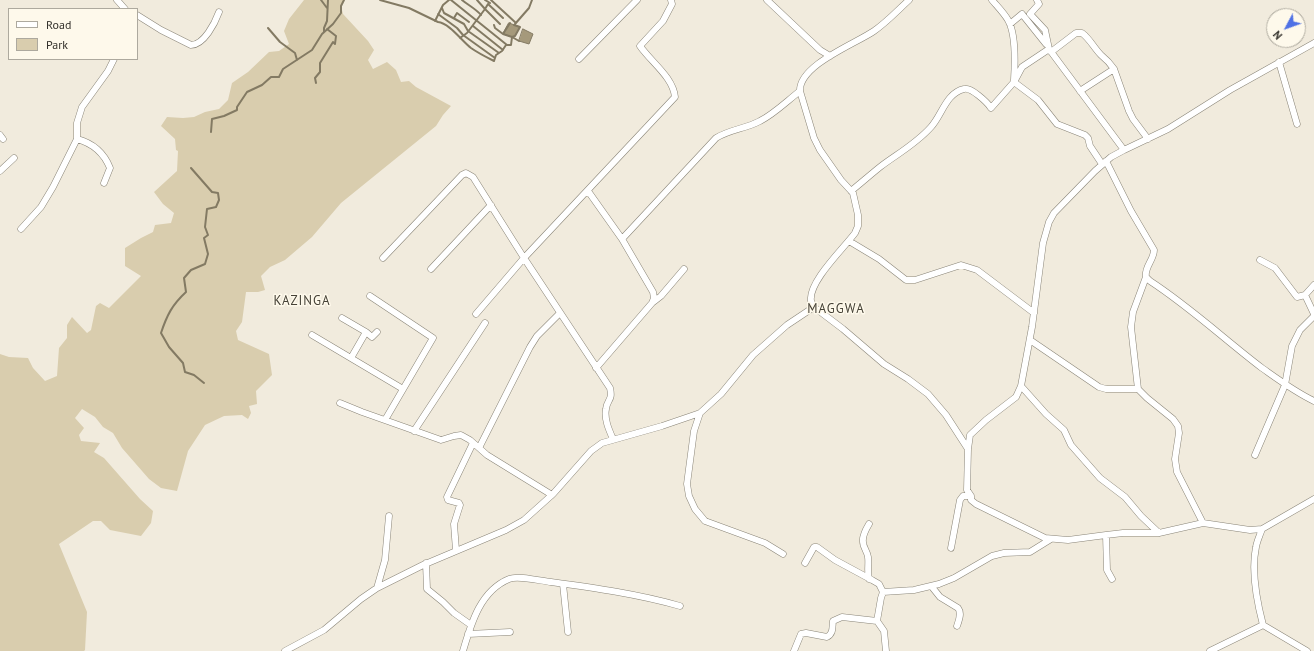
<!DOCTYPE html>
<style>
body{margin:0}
#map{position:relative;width:1314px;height:651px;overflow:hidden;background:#f1ebdd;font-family:"PT Sans",sans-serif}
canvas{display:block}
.legend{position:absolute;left:8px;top:8px;width:130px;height:52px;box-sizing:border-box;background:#fef9eb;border:1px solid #ada99e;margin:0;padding:5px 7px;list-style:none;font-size:12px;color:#33312b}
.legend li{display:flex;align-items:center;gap:8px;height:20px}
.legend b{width:20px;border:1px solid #ada99e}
.north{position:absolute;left:1266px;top:8px;width:40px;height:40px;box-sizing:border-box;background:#fef9eb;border:1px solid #ada99e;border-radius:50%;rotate:229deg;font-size:11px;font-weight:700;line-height:16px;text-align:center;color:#33312b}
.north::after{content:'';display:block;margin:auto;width:14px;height:18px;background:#4f71e5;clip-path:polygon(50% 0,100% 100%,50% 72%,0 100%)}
</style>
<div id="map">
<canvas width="1314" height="651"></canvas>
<ul class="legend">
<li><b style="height:5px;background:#fff"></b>Road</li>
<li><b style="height:11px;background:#d9cdae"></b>Park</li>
</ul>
<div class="north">N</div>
</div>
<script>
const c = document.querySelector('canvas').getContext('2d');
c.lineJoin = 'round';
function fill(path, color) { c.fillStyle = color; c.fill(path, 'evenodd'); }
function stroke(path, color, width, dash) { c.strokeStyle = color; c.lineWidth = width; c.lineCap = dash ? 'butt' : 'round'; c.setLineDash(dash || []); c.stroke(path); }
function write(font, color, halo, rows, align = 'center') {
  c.font = font + ' "PT Sans",sans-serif'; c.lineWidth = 3; c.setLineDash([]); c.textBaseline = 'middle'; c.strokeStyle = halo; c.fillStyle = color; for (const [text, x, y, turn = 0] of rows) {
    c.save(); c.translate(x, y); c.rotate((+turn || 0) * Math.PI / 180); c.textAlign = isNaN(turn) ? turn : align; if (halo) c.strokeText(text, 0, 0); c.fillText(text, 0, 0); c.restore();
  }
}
fill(new Path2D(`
 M 304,0 L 344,0 L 341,6 L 343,14 L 368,41 L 374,50 L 368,60 L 373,69 L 387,62 L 396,70 L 401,82 L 409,81 L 416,87 L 451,106 L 443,115 L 436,126 L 341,203 L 312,237 L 285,260 L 270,267 L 261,276 L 265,290 L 258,292 L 246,292 L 242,322 L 236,331 L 238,340 L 269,354 L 272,375 L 256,391 L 257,404 L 249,406 L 251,413 L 248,419 L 242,415 L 224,416 L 205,425 L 188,451 L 177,491 L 161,488 L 149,479 L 122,448 L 113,433 L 103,427 L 95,417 L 82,409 L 75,418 L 84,428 L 79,435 L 81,441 L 100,443 L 94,452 L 104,458 L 140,499 L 153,511 L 151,523 L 141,536 L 110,530 L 101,521 L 93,521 L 59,544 L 87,612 L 85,650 L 84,651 L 0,651 L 0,354 L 9,357 L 28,358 L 33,368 L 45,381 L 57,376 L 59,348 L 67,338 L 67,325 L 72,317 L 87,333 L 91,330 L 96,306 L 100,303 L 109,308 L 141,276 L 125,266 L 125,248 L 141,238 L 153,232 L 155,225 L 171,223 L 174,213 L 163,204 L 154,192 L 177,171 L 178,151 L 176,150 L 175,139 L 161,126 L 167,117 L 183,118 L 194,117 L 205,112 L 219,109 L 228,100 L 232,83 L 248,72 L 269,52 L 279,51 L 289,44 L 284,31 L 289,19 Z`), '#d9cdae');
const water = new Path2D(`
 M 509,23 L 520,27 L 515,36 L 512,37 L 503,34 Z
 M 523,29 L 533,34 L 529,44 L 519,41 Z`);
fill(water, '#a5997b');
stroke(water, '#837a63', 1);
stroke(new Path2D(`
 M 321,0 L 327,8
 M 380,0 L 409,8 L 438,22 C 449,23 462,41 471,48 C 478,53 486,57 494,61 L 496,55 L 502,51 L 506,45 L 511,45 L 512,37 L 519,41
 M 451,0 L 507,45
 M 462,0 C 468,5 476,9 481,15
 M 485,0 L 490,3
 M 491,0 L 516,23
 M 442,8 L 444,13 L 464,24 L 468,31 L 499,53
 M 438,14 L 457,28 L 463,35 L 495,58
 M 454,18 L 457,13 L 469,22
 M 435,21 L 443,5 L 449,0
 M 500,24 L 485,9 L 488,4 L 503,18
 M 515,24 L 529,8 L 532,0
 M 494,25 L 495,28 L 503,34 L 510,23
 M 473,26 L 503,50
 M 268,28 L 280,42 L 295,53 L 297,60
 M 324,32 L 324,28 L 327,21 L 328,0
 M 503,34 L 512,37 L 515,36 L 520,27 L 514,25
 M 460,38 L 467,33 L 485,9 L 477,0
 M 316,83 L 315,78 L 320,72 L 320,63 L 333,42 L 335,44 L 336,36 L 327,29
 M 211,132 L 212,119 L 224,116 L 237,110 L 237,107 L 247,92 L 262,85 L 271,77 L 279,77 L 283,69 L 312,50 L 322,34 L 333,24 L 341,13 L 341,6 L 344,0
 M 191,168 L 212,192 L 218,193 L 219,200 L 216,207 L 207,209 L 205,227 L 208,235 L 204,238 L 208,254 L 205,264 L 191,270 L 184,278 L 186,292 C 172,305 167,315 161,333 L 169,347 L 183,363 L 185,372 L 194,375 L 204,383`), '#837a63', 2);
const minor = new Path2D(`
 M 117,0 L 125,9
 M 767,0 L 820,50 L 830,56
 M 992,0 C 997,6 1004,13 1008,20 C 1016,34 1015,64 1014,80
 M 1037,0 L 1039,4 L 1030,14 L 1045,30 L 1049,49 L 1124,150
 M 137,15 L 161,30 L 191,45 C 204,45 215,23 219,12
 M 1010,24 L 1022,14 L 1046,44
 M 1051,52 L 1076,33 L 1082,33 C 1090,39 1094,48 1101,55 C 1106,59 1110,63 1114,69 L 1129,111 L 1133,119 L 1148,139
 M 579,59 L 637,0
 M 1279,62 L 1297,124
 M 1014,82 L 1038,100 L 1057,124 L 1085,135 L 1088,138 L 1090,146 L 1102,164
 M 1080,91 L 1114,69
 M 0,135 L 3,139
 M 77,139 C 92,143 104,153 110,168 L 104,183
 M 1106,161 L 1131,211 L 1154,250 C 1154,260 1144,267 1146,277 L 1150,281 C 1190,307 1224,339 1262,368 C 1279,380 1295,392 1314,401
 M 0,171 L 14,158
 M 588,191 L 622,239 L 653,292 L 654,298 L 652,303 L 596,368
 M 851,191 C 861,183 870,175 880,167 C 897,154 916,144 931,127 C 942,115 946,93 964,89 C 971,87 987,102 991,108 L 1014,82 L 1022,67 L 1049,49
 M 21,229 L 41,207 L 53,187 L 77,139 L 77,123 L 82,107 L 108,71 L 114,59
 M 622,239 L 716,138 C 731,129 745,129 760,121 C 774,114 787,101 800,91 C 799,65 855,44 874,31 C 887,22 897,11 909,0
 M 849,241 L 879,259 L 906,280 L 915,280 L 961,265 L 977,270 L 1034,313
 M 383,258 L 462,175 L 466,173 L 473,177 L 524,258 L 610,388 C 613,401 607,399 606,409 C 604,419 609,430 613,439
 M 1260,260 L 1275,268 L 1297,297 L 1305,295 L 1314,285
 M 431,269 L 491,205
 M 1146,277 L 1133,312 L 1131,327 L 1138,389 L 1147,398 L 1173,419 L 1178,426 L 1179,433 L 1175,459 L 1177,472 L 1203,523
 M 1305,295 L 1314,314
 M 370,296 L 433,338 L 385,420
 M 652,303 L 661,296 L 684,269
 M 814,307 L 843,329 L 884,364 L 908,379 L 928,394 L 946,415 L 968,449 L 967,490 L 971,496 L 971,500 L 976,504 L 1045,538 L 1068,540 L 1106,535 L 1107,570 L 1112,579
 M 476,314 L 524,258 L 675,97 C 673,77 651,62 640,46 L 663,21 L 672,4 L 671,0
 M 342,318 L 366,332
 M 312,335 L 403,389
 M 1030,340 L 1099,387 L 1106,389 L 1138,389
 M 351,358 L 366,332 L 372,337 L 377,332
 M 1021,386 L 1046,414 L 1064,430 L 1071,445 L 1100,478 L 1125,497 L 1141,516 L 1159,533
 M 340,403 L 362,412 L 441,440 L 454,436 L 461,435 L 470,440 L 487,455 L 552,495
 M 700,413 L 694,431 L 687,484 L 689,496 L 695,509 L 705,521 L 765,543 L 783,554
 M 414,431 L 485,323
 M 479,448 L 530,347 L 537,336 L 560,313
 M 968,449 L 970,435 L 986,420 L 1016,397 L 1021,386 L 1032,327 L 1043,243 L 1049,222 L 1054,213 L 1095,171 L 1111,157 L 1124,150 L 1168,129 L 1230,90 L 1314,43
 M 1255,455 L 1285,385 L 1292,346 L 1300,330 L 1314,316
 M 869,524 C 866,529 862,536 863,542 C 863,547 867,551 868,557 C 869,564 867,571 869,579
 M 1262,529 C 1260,535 1257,541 1256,547 C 1251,571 1257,602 1263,625 L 1307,651
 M 1106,535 L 1123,533 L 1159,533 L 1203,523 L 1250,530 L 1262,529 L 1314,499
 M 951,548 L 960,500 L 963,496 L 971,496
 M 456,550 L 454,524 L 460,505 L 459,503 L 448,500 L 447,497 L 473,443
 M 426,563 L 427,589 L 443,602 L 454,613 L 471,625
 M 805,563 L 814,547 L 817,547 L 835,560 L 872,580 L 879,584 L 883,592
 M 563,584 L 568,632
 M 932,587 L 940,597 L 958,608 C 962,613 959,620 957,626
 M 377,588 L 385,560 L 389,516
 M 883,592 L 914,590 L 939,584 L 954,578 L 992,556 L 1004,553 L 1030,552 L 1051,539
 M 883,592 L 881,598 L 877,621 L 884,631 L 886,651
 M 468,634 L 510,632
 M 285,651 L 324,630 L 361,599 L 377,588 L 423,565 L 506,530 L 524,520 L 553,494 L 591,451 L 602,443 L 662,426 L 700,413 L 721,394 L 753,355 L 787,325 L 814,307 C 813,305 812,303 811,301 C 808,282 844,248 855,233 L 858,226 L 858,215 L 853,193 L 841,180 L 820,150 L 814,138 L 800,91
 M 463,651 C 471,624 480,591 509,579 C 518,575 541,581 551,582 C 595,588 638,594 680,606
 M 794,651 L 801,634 L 806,633 L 827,637 C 834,633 832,627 833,621 L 842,617 L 877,621
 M 1210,651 L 1263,625`);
stroke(minor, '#898477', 7);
stroke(minor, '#fff', 6);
c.letterSpacing = '1px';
write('13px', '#454136', '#fef9eb', [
 ["KAZINGA",302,301],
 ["MAGGWA",836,309]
]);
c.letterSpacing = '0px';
</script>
